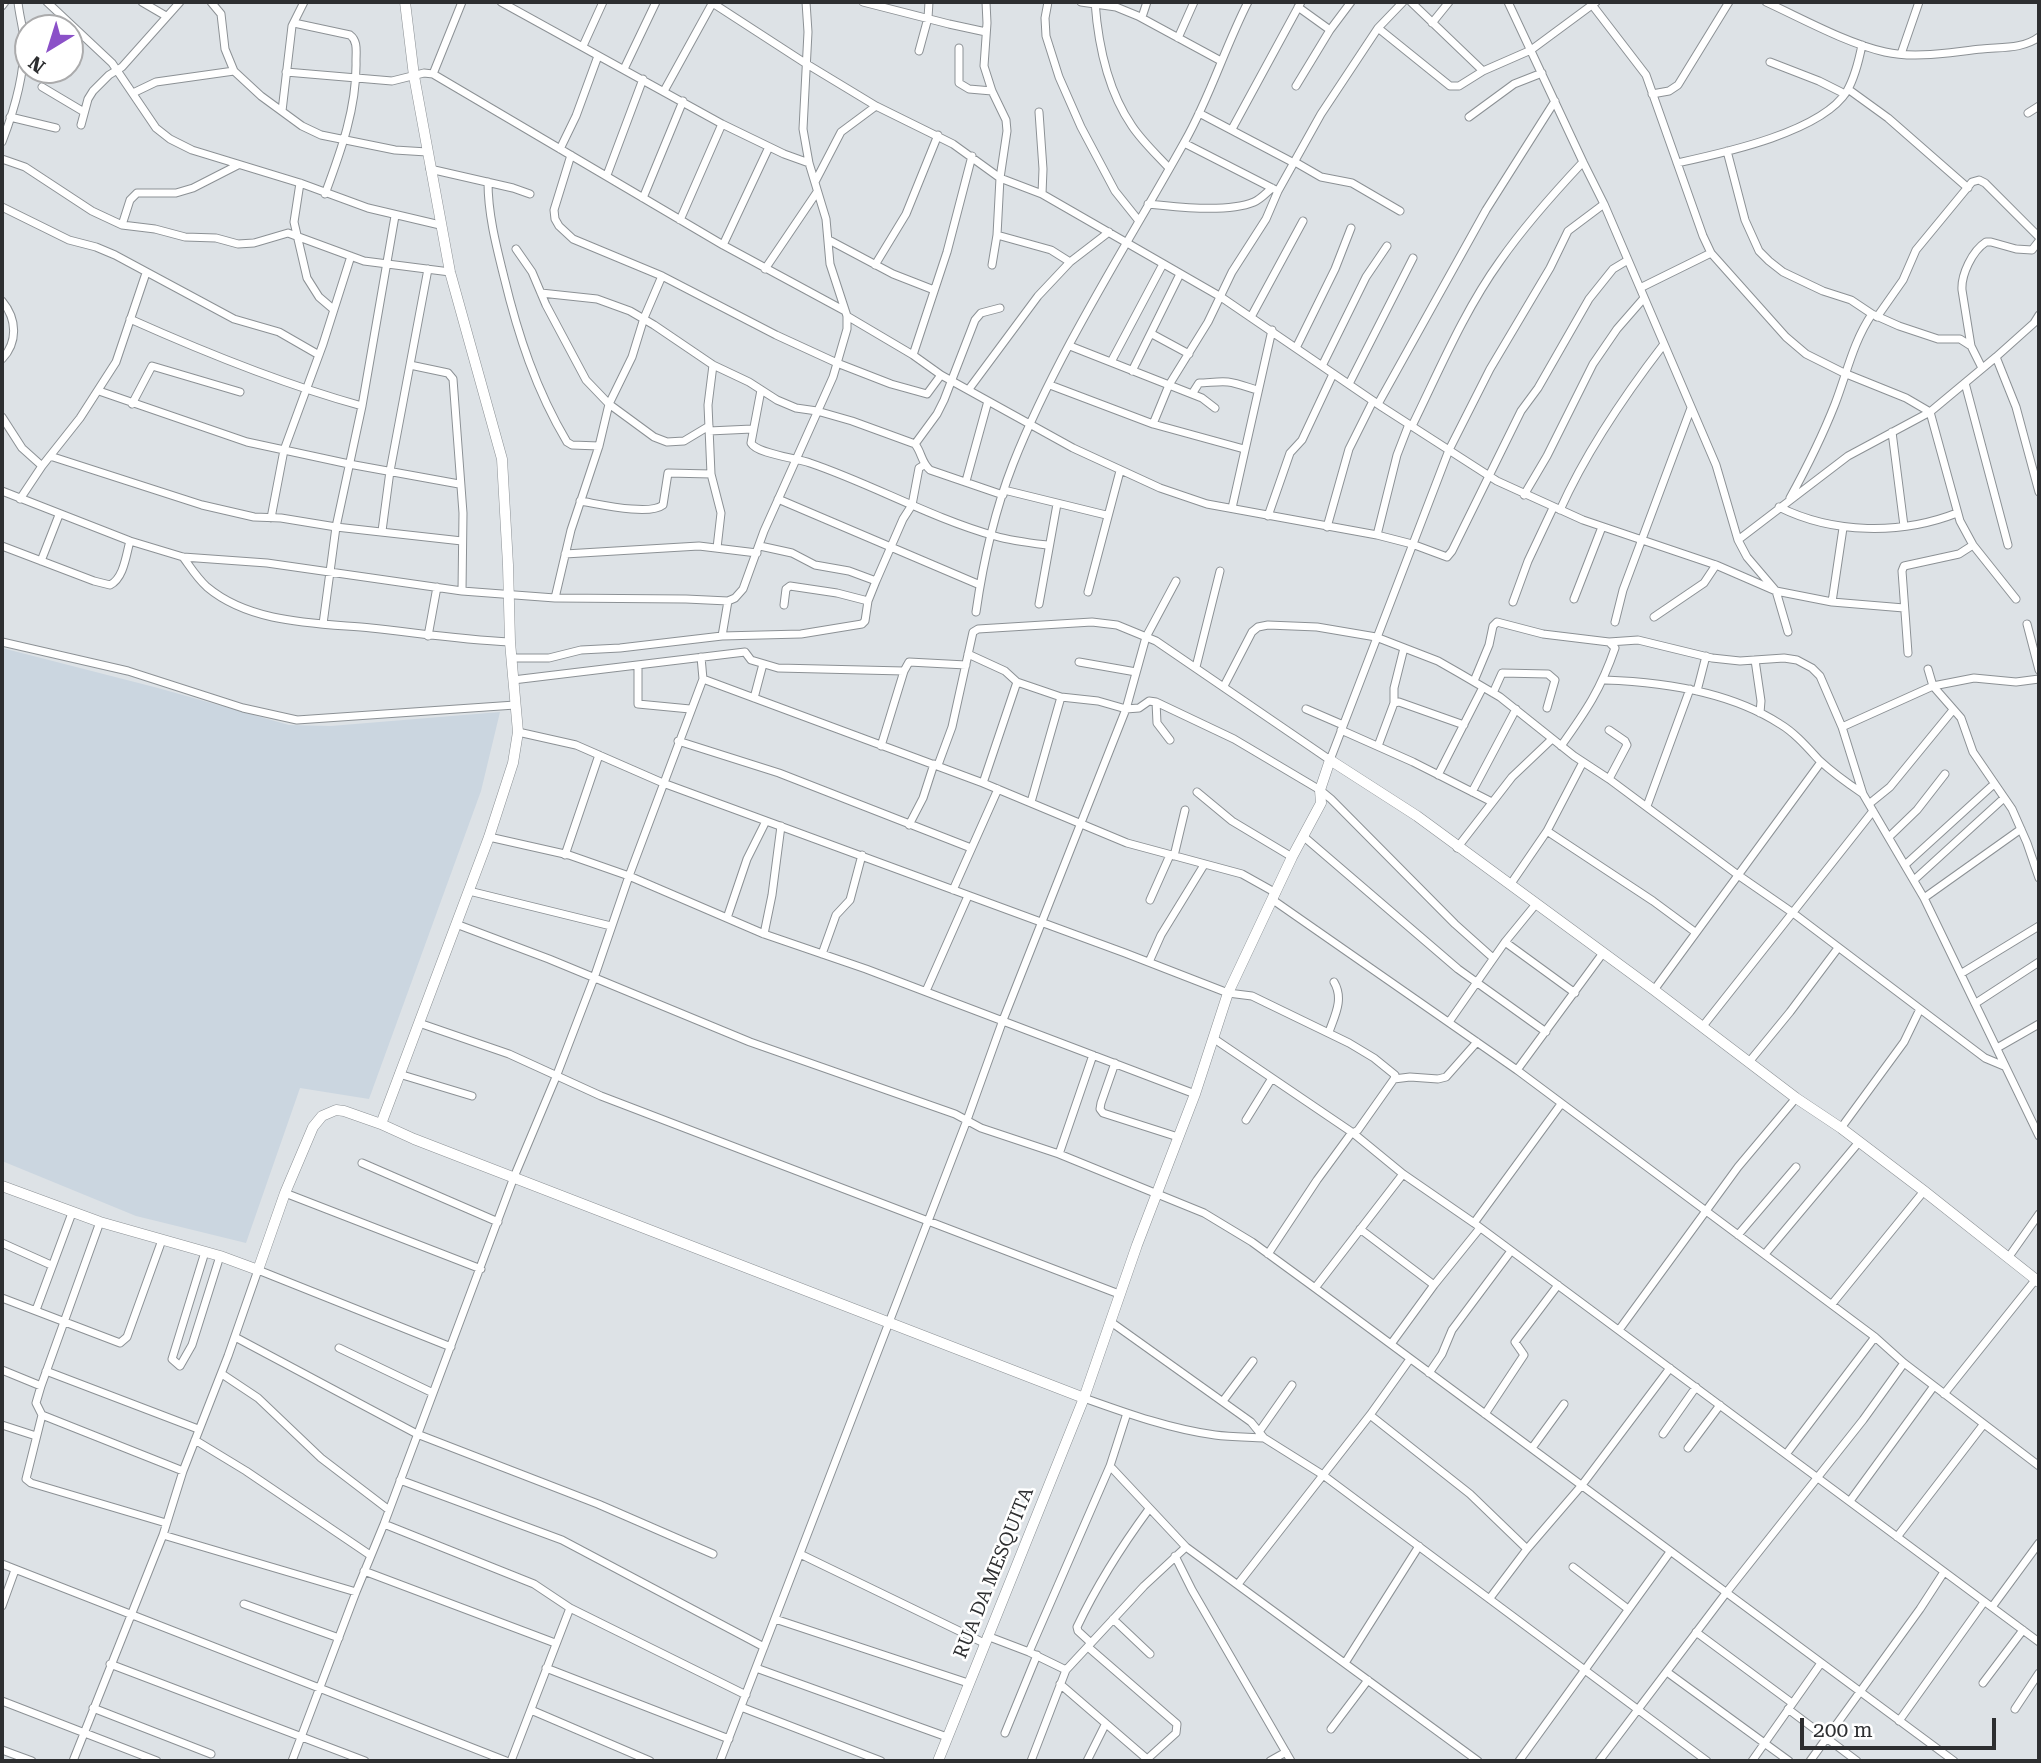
<!DOCTYPE html>
<style>
body{margin:0}
#map{position:relative;width:2041px;height:1763px;overflow:hidden;background:#dde2e6;font-family:"Roboto Serif",serif}
canvas{display:block}
.frame{position:absolute;inset:0;border:4px solid #2d2e30;pointer-events:none}
.north{position:absolute;left:14px;top:14px;width:70px;height:70px;box-sizing:border-box;background:#fff;border:2px solid #ababac;border-radius:50%;rotate:218deg;font-size:19px;font-weight:700;line-height:28px;text-align:center;color:#2d2e30}
.north::after{content:'';display:block;margin:auto;width:24px;height:32px;background:#8b51c8;clip-path:polygon(50% 0,100% 100%,50% 72%,0 100%)}
.scale{position:absolute;left:1800px;top:1718px;width:196px;height:32px;box-sizing:border-box;border:4px solid #2d2e30;border-top:0;padding-left:9px;font-size:21px;line-height:24px;white-space:nowrap;color:#2d2e30;-webkit-text-stroke:5px #fff;paint-order:stroke}
</style>
<div id="map">
<canvas width="2041" height="1763"></canvas>
<div class="frame"></div>
<div class="north">N</div>
<div class="scale">200 m</div>
</div>
<script>
const c = document.querySelector('canvas').getContext('2d');
c.lineJoin = 'round';
function fill(path, color) { c.fillStyle = color; c.fill(path, 'evenodd'); }
function stroke(path, color, width, dash) { c.strokeStyle = color; c.lineWidth = width; c.lineCap = dash ? 'butt' : 'round'; c.setLineDash(dash || []); c.stroke(path); }
function write(font, color, halo, rows, align = 'center') {
  c.font = font + ' "Roboto Serif",serif'; c.lineWidth = 5; c.setLineDash([]); c.textBaseline = 'middle'; c.strokeStyle = halo; c.fillStyle = color; for (const [text, x, y, turn = 0] of rows) {
    c.save(); c.translate(x, y); c.rotate((+turn || 0) * Math.PI / 180); c.textAlign = isNaN(turn) ? turn : align; if (halo) c.strokeText(text, 0, 0); c.fillText(text, 0, 0); c.restore();
  }
}
fill(new Path2D(`
 M 2,648 L 158,688 L 289,725 L 331,726 L 500,712 L 481,791 L 369,1099 L 300,1088 L 246,1243 L 136,1216 L 2,1161 Z`), '#cbd6e0');
const street = new Path2D(`
 M 47,2 L 112,63 L 156,128 L 170,139 L 192,150 L 300,183 L 368,208 L 440,225
 M 142,2 L 166,16
 M 211,2 L 221,14 L 225,49 L 234,71 L 261,96 L 302,126 L 321,135 L 395,150 L 427,152
 M 501,2 L 722,124 L 784,154 L 809,163
 M 711,2 L 805,63 L 876,106 L 953,144 L 1000,178 L 1042,194 L 1221,297 L 1382,407 L 1497,481 L 1583,520 L 1716,565 L 1776,591 L 1832,602 L 1904,608
 M 863,2 L 949,24 L 986,32
 M 986,2 L 987,23 L 984,66 L 992,91 L 1006,120 L 1007,131 L 1000,178 L 997,235 L 992,265
 M 1048,2 L 1045,18 L 1046,36 L 1059,77 L 1081,127 L 1115,191 L 1139,221
 M 1081,2 L 1116,7 L 1138,16 L 1221,61
 M 1095,2 C 1098,43 1108,91 1132,126 C 1142,141 1156,154 1168,167
 M 1411,2 L 1483,71 L 1531,50 L 1596,2
 M 1508,2 L 1583,162 L 1604,204 L 1716,465 L 1738,540 L 1747,557 L 1776,591 L 1788,632
 M 1766,2 C 1803,19 1846,43 1885,52 C 1916,59 1951,52 1982,49 C 2002,47 2023,49 2039,37
 M 2,6 L 5,2
 M 1593,6 L 1646,75 L 1703,236 L 1711,253 L 1786,337 L 1806,354 L 1844,373 L 1906,398 L 1930,412 L 1960,521 L 1973,545 L 2016,599
 M 1298,7 L 1330,30
 M 1142,17 L 1147,2
 M 294,23 L 350,35 C 358,41 356,51 356,61 C 357,107 341,151 325,194
 M 1432,23 L 1449,2
 M 1378,28 L 1450,86 L 1459,86 L 1483,71
 M 1178,38 L 1194,2
 M 583,46 L 603,2
 M 959,48 L 959,83 L 969,89 L 992,91
 M 919,51 L 928,18 L 929,2
 M 1901,54 L 1919,2
 M 1770,62 L 1819,81 L 1845,94
 M 624,69 L 656,2
 M 286,72 L 392,81 L 424,73 L 433,74 L 723,245 L 845,311
 M 433,74 L 462,2
 M 1296,86 L 1330,30 L 1351,2
 M 42,87 L 84,112
 M 1848,89 L 1888,118 L 1968,188
 M 664,91 L 713,2
 M 133,93 L 156,82 L 234,71
 M 1652,94 L 1669,91 L 1678,85 L 1729,2
 M 282,111 L 292,26 L 304,2
 M 1039,112 L 1043,169 L 1042,194
 M 1199,113 L 1294,163
 M 2028,113 L 2039,106
 M 10,117 L 56,128
 M 1469,117 L 1514,84 L 1542,73
 M 81,125 L 88,99 L 93,91 L 109,75 L 122,67 L 180,2
 M 1232,129 L 1301,2
 M 2,142 C 14,111 25,73 24,40 C 23,27 19,14 18,2
 M 1184,143 L 1274,189
 M 560,149 L 576,116 L 598,56
 M 1727,151 L 1745,220 L 1759,251 L 1769,261 L 1783,272 L 1823,291 L 1851,300 L 1872,314 L 1899,326 L 1938,339 L 1960,339 L 1971,346
 M 571,155 L 554,210 L 555,219 L 559,226 L 573,239 L 662,276 L 776,335 L 837,363 L 891,384 L 927,394 L 941,375
 M 2,159 L 25,167 L 92,211 L 122,225 L 155,229 L 185,237 L 216,238 L 238,244 L 254,243 L 288,233 L 364,261 L 450,272
 M 1295,162 L 1321,177 L 1352,183 L 1400,211
 M 1677,163 C 1723,153 1822,132 1847,91 C 1855,77 1859,60 1862,45
 M 430,169 L 513,188 L 530,194
 M 607,175 L 643,79
 M 488,182 C 488,214 496,245 504,277 C 518,335 536,390 567,442 L 572,445 L 599,446
 M 815,182 L 841,132 L 876,106
 M 300,183 L 294,222 L 307,278 L 319,297 L 333,309
 M 643,198 L 683,101
 M 1148,204 C 1177,207 1227,213 1254,202 C 1261,199 1266,193 1272,188
 M 2,207 L 69,240 L 96,247 L 115,255 L 234,319 L 279,332 L 319,355
 M 680,220 L 722,124
 M 122,225 L 130,200 L 137,193 L 176,193 L 193,188 L 238,165
 M 997,235 L 1051,250 L 1070,262
 M 829,240 L 893,274 L 934,290
 M 723,245 L 769,147
 M 516,249 L 532,272 L 546,305 L 586,380 L 609,404 L 654,437 L 667,442 L 684,441 L 709,426
 M 875,265 L 906,214 L 938,135
 M 765,269 L 817,192
 M 1640,288 L 1711,253
 M 541,293 L 597,299 L 630,311 L 654,325 L 713,365 L 749,382 L 777,400 L 796,408 L 817,411 L 852,421 L 915,444 C 922,453 921,462 930,470 L 1003,495
 M 2,301 C 17,319 18,342 2,359
 M 847,316 L 913,355 L 941,375 L 1073,448 L 1160,488 L 1207,504 L 1377,535 L 1412,544 L 1447,557 L 1452,551 L 1521,411 L 1538,388 L 1589,299 L 1613,269 L 1628,260
 M 1251,317 L 1303,221
 M 1877,317 L 1903,280 L 1916,250 L 1972,182 L 1979,180 L 1985,183 L 2039,237
 M 130,319 C 206,353 282,384 362,406
 M 1152,334 L 1189,354
 M 1070,346 L 1202,398 L 1215,408
 M 1296,348 L 1335,269 L 1351,228
 M 913,355 L 947,252 L 972,156
 M 1996,357 L 2016,407 L 2039,492
 M 1111,362 L 1163,264
 M 410,365 L 448,373 L 453,379 L 463,513 L 462,591
 M 713,365 L 708,405 L 711,474 L 721,513 L 717,548
 M 1322,366 L 1366,277 L 1387,246
 M 1982,368 L 1971,346 L 1962,290 C 1961,275 1972,251 1986,242 L 1991,242 L 2016,249 L 2032,250 L 2039,241
 M 1132,371 L 1180,274
 M 1965,383 L 2008,545
 M 1349,384 L 1413,258
 M 1050,385 L 1153,424 L 1244,449
 M 969,389 L 1038,296 L 1070,262 L 1109,232
 M 761,390 L 751,443 C 757,454 797,458 810,463 C 872,484 931,518 995,536 C 1012,541 1030,543 1047,545
 M 99,391 L 247,442 L 349,464 L 459,484
 M 1192,394 L 1199,383 C 1208,383 1219,381 1228,382 C 1237,383 1247,387 1257,390
 M 132,404 L 152,366 L 240,392
 M 1378,404 L 1486,210 L 1555,101
 M 2,417 L 22,448 L 42,466
 M 1153,424 L 1169,385 L 1208,322 L 1232,272 L 1266,219 L 1278,191 L 1321,114 L 1378,28 L 1403,2
 M 1412,426 C 1439,371 1464,311 1500,261 C 1525,225 1553,194 1583,162
 M 709,431 L 752,429
 M 1892,432 L 1904,526
 M 915,444 L 937,414 L 944,400 L 975,320 L 981,313 L 1000,308
 M 50,456 L 202,505 L 254,517 L 281,518 L 336,527 L 462,541
 M 966,481 L 988,401
 M 1004,490 L 1106,515
 M 2,491 L 130,541 L 183,557 L 267,563 L 462,591 L 555,598 L 686,599 L 728,601 L 735,598 L 743,589 L 764,531 L 833,377 L 847,329 L 847,316 L 830,264 L 826,219 L 809,163 L 803,129 L 808,32 L 806,2
 M 1524,495 L 1547,456 L 1593,364 L 1617,329 L 1644,298
 M 1790,498 C 1807,467 1822,437 1835,404 C 1847,373 1853,342 1872,314
 M 20,499 L 42,466 L 80,418 L 116,362 L 146,273
 M 778,499 L 980,585
 M 580,501 C 599,504 649,516 663,505 L 668,473 L 711,474
 M 1779,507 C 1833,534 1901,535 1957,513
 M 1232,508 L 1272,330
 M 1560,510 C 1587,450 1624,396 1664,344
 M 1268,516 L 1290,453 L 1302,440 L 1333,374
 M 271,518 L 284,450 L 323,344 L 351,256
 M 1327,527 L 1349,449 L 1373,401
 M 382,531 L 390,471 L 428,269
 M 1377,535 L 1397,455 L 1409,424
 M 1738,540 L 1848,456 L 1930,412 L 1996,357 L 2034,323 L 2039,315
 M 2,546 L 94,581 L 110,585 C 124,578 126,555 130,541
 M 760,546 L 792,553 L 815,565 L 849,571 L 876,581
 M 565,554 L 699,546 L 757,553
 M 183,557 C 191,568 197,578 207,587 C 251,624 317,623 371,628 C 417,633 463,640 510,642
 M 41,561 L 59,515
 M 1088,592 L 1120,471
 M 555,598 L 571,530 L 599,446 L 609,404 L 632,357 L 644,318 L 662,276
 M 1574,599 L 1602,527
 M 1513,602 L 1528,561 L 1553,508
 M 1832,602 L 1843,528
 M 1039,604 L 1057,504
 M 784,605 L 786,589 L 790,586 L 837,593 L 868,601
 M 976,612 C 983,563 995,510 1013,464 C 1058,351 1126,247 1185,141 C 1210,97 1225,47 1248,2
 M 1654,617 L 1704,583 L 1716,565
 M 1615,622 L 1623,590 L 1691,408
 M 323,624 L 336,527 L 362,406 L 395,216
 M 2027,624 L 2039,670
 M 428,636 L 437,587
 M 722,636 L 728,601
 M 2,642 L 128,671 L 243,708 L 297,720 L 515,705
 M 1609,642 L 1638,640 L 1712,658 L 1740,661 L 1784,658 L 1797,660 L 1812,668 L 1820,676 L 1842,727 L 1863,794 L 1924,898 L 2039,1136
 M 1908,653 L 1902,571 L 1904,566 L 1959,554 L 1973,545
 M 968,654 L 1005,671 L 1017,682 L 1061,697 L 1098,701 L 1126,709 L 1139,708 L 1149,701 L 1156,702 L 1234,739 L 1320,790 L 1331,799 L 1455,924 L 1493,958
 M 701,657 L 703,679 L 983,783 L 1127,843 L 1242,874 L 1276,893
 M 511,658 L 549,658 L 581,650 L 620,648 L 722,636 L 801,634 L 862,624 L 865,621 L 868,601 L 876,581 L 903,519 L 912,505 L 919,468 L 924,465
 M 1755,660 L 1761,701 L 1760,713
 M 1079,662 L 1136,672
 M 638,665 L 638,704 L 690,709
 M 1196,667 L 1220,571
 M 1928,669 L 1933,686 L 1961,718 L 1973,752 L 2012,809 L 2027,843 L 2039,878
 M 513,680 L 745,652 L 751,660 L 778,668 L 904,671
 M 1605,680 C 1663,682 1729,691 1780,724 C 1795,733 1807,747 1819,760 C 1832,772 1847,783 1862,793
 M 1474,681 L 1489,645 L 1493,626 L 1497,622 L 1543,634 L 1609,642 L 1615,648 C 1601,689 1586,711 1561,746
 M 1224,686 L 1252,632 L 1258,627 L 1268,625 L 1317,627 L 1376,637 L 1438,661 L 1459,673 L 1500,697 L 1574,756 L 1609,779 L 1738,875 L 1793,913 L 1985,1058 L 2004,1066
 M 1697,691 L 1706,656
 M 1493,693 L 1502,673 L 1548,674 L 1555,680 L 1547,708
 M 754,698 L 763,664
 M 1156,702 L 1157,723 L 1170,740
 M 1394,703 L 1394,688 L 1404,648
 M 1306,709 L 1343,725
 M 1842,727 L 1933,686 L 1974,678 L 2016,682 L 2039,679
 M 1341,730 L 1413,762 L 1492,802
 M 1609,730 L 1625,741 L 1627,745 L 1609,779
 M 518,732 L 576,745 L 663,783 L 1125,953 L 1228,993 L 1252,996 L 1349,1043 L 1374,1058 L 1395,1075 L 1394,1079
 M 678,741 L 779,773 L 971,848
 M 881,746 L 904,671 L 909,662 L 966,665
 M 1378,746 L 1394,703 L 1399,702 L 1464,725
 M 938,765 L 952,727 L 973,632 L 978,629 L 1092,622 L 1117,625 L 1156,641 L 1330,760 L 1449,450 L 1490,369 L 1550,268 L 1568,231 L 1604,204
 M 1438,775 L 1483,687
 M 983,783 L 1017,682
 M 1197,792 L 1232,821 L 1292,857
 M 1472,792 L 1516,709
 M 1031,802 L 1061,697
 M 1869,804 L 1890,787 L 1953,710
 M 1647,806 L 1690,689
 M 909,825 L 923,798 L 934,764
 M 1547,831 L 1653,901 L 1695,932
 M 1303,836 L 1458,969 L 1546,1032
 M 489,837 L 569,855 L 629,876 L 764,934 L 866,969 L 1195,1094
 M 1889,837 L 1917,810 L 1945,774
 M 1457,848 L 1512,777 L 1552,739
 M 565,855 L 599,755
 M 1174,856 L 1185,810
 M 1905,865 L 1994,784
 M 1914,880 L 2004,798
 M 1510,885 L 1547,831 L 1583,762
 M 953,890 L 998,789
 M 469,891 L 611,926
 M 1924,898 L 2021,829
 M 1150,900 L 1170,855
 M 1273,900 L 1517,1070 L 1875,1337 L 1904,1363 L 2039,1466
 M 727,918 L 747,859 L 766,821
 M 456,924 L 549,959 L 750,1042 L 955,1114 L 981,1128 L 1059,1154 L 1204,1213 L 1252,1242 L 1315,1288 L 1954,1761
 M 764,934 L 772,895 L 781,826
 M 1505,942 L 1575,993
 M 822,954 L 836,915 L 850,900 L 862,855
 M 1149,962 L 1161,935 L 1204,865
 M 1962,973 L 2039,926
 M 1654,990 L 1821,762
 M 926,991 L 968,896
 M 1976,1003 L 2039,962
 M 1449,1022 L 1505,942 L 1536,904
 M 419,1023 L 509,1054 L 601,1096 L 1119,1294
 M 1703,1026 L 1873,811
 M 1329,1032 C 1335,1015 1344,999 1334,982
 M 1213,1038 L 1353,1133 L 1403,1174 L 1474,1223 L 2039,1642
 M 1997,1048 L 2039,1024
 M 1749,1062 L 1790,1012 L 1838,948
 M 1115,1063 L 1101,1103 L 1100,1109 L 1103,1113 L 1178,1137
 M 1517,1070 L 1603,953
 M 399,1074 L 472,1096
 M 1246,1120 L 1272,1078
 M 1841,1128 L 1904,1042 L 1920,1009
 M 1059,1154 L 1093,1055
 M 362,1163 L 498,1222
 M 285,1193 L 481,1269
 M 100,1222 L 41,1386 L 36,1403 L 42,1415 L 26,1479 L 31,1483 L 166,1523
 M 1474,1223 L 1561,1104
 M 1360,1229 L 1434,1285
 M 1738,1235 L 1796,1167
 M 2,1243 L 51,1265
 M 205,1252 L 172,1359 L 180,1366 L 192,1345 L 220,1256
 M 1268,1254 L 1317,1180 L 1350,1135 L 1358,1130 L 1394,1079 L 1410,1077 L 1438,1079 L 1446,1077 L 1477,1042
 M 1765,1254 L 1859,1142
 M 2008,1258 L 2039,1214
 M 1315,1288 L 1403,1174
 M 2,1298 L 120,1343 L 127,1337 L 162,1240
 M 1832,1304 L 1924,1191
 M 36,1310 L 72,1213
 M 1111,1322 L 1251,1422 L 1264,1438 L 1323,1475 L 1707,1761
 M 1619,1330 L 1738,1167 L 1796,1098
 M 235,1337 L 417,1434 L 598,1504 L 713,1554
 M 1391,1344 L 1434,1285 L 1480,1228
 M 339,1348 L 433,1393
 M 2,1370 L 41,1386
 M 46,1371 L 198,1429
 M 1429,1373 L 1442,1354 L 1452,1330 L 1511,1251
 M 222,1374 L 258,1398 L 321,1458 L 389,1510
 M 1944,1394 L 2036,1279
 M 1084,1398 C 1126,1413 1170,1429 1215,1435 C 1231,1437 1248,1437 1264,1438
 M 1223,1401 L 1253,1361
 M 1127,1413 L 1110,1466 L 1186,1547 L 1478,1761
 M 1485,1414 L 1524,1355 L 1515,1342 L 1558,1285
 M 42,1415 L 183,1471
 M 1370,1415 L 1470,1494 L 1527,1549
 M 2,1425 L 36,1436
 M 1259,1432 L 1292,1385
 M 1663,1434 L 1696,1387
 M 195,1440 L 246,1471 L 370,1555
 M 1532,1448 L 1564,1404
 M 1688,1448 L 1720,1405
 M 1787,1453 L 1875,1337
 M 400,1480 L 562,1540 L 764,1647
 M 1850,1501 L 1934,1386
 M 384,1524 L 534,1584 L 570,1608 L 746,1695
 M 163,1535 L 356,1592
 M 1897,1537 L 1983,1425
 M 800,1554 L 984,1643
 M 1175,1556 L 1192,1590 L 1291,1761
 M 2,1564 L 506,1761
 M 1573,1567 L 1628,1609
 M 364,1571 L 555,1643
 M 1238,1584 L 1370,1415 L 1410,1359
 M 1490,1598 L 1527,1549 L 1582,1485 L 1670,1368
 M 244,1604 L 339,1638
 M 2,1606 L 15,1570
 M 1992,1607 L 2039,1543
 M 775,1619 L 968,1683
 M 1113,1619 L 1150,1654
 M 1696,1632 L 1792,1703
 M 987,1636 L 1029,1652 L 1066,1670
 M 1091,1643 L 1078,1631 L 1077,1627 C 1097,1585 1121,1547 1149,1509
 M 1088,1647 L 1177,1724 L 1176,1733 L 1145,1761
 M 1029,1652 L 1110,1466
 M 1345,1663 L 1419,1546
 M 110,1664 L 365,1761
 M 546,1668 L 729,1739
 M 756,1668 L 947,1737
 M 1667,1672 L 1789,1761
 M 1983,1683 L 2023,1630
 M 1060,1684 L 1147,1759
 M 2,1701 L 157,1761
 M 741,1707 L 881,1761
 M 93,1708 L 211,1754
 M 1788,1709 L 1857,1761
 M 2015,1709 L 2039,1673
 M 531,1710 L 650,1761
 M 1899,1721 L 1984,1602
 M 1331,1729 L 1368,1680
 M 1005,1733 L 1037,1655
 M 2,1750 L 32,1761
 M 73,1761 L 163,1535 L 183,1471 L 228,1356 L 258,1270 L 451,1347
 M 292,1761 L 356,1592 L 384,1524 L 514,1177 L 556,1077 L 594,978 L 629,876 L 703,679
 M 511,1761 L 570,1608
 M 720,1761 L 967,1120 L 1003,1020 L 1126,709 L 1146,637 L 1176,581
 M 1031,1761 L 1066,1670 L 1144,1586 L 1186,1547
 M 1087,1761 L 1105,1725
 M 1270,1761 L 1286,1752
 M 1519,1761 L 1670,1552
 M 1599,1761 L 1726,1593 L 1863,1420 L 1904,1363
 M 1752,1761 L 1821,1663
 M 1810,1761 L 1920,1609 L 1944,1572`);
const secondary = new Path2D(`
 M 381,1124 L 489,837 L 513,763 L 518,732 L 510,642 L 508,565 L 502,459 L 450,272 L 414,76 L 405,2
 M 2,1186 L 100,1222 L 220,1256 L 258,1270 L 285,1193 L 313,1127 L 322,1116 L 336,1110 L 344,1111 L 381,1124 L 414,1139 L 1084,1398
 M 938,1761 L 1084,1398 L 1137,1245 L 1195,1094 L 1228,993 L 1292,857 L 1321,803 L 1320,790 L 1330,760 L 1417,816 L 1654,990 L 1796,1098 L 1841,1128 L 1924,1191 L 2039,1282`);
stroke(street, '#8c9195', 9);
stroke(secondary, '#8c9195', 11);
stroke(street, '#fff', 7);
stroke(secondary, '#fff', 10);
write('19px', '#2d2e30', '#fff', [
 ["RUA DA MESQUITA",994,1573,-68]
]);
</script>
